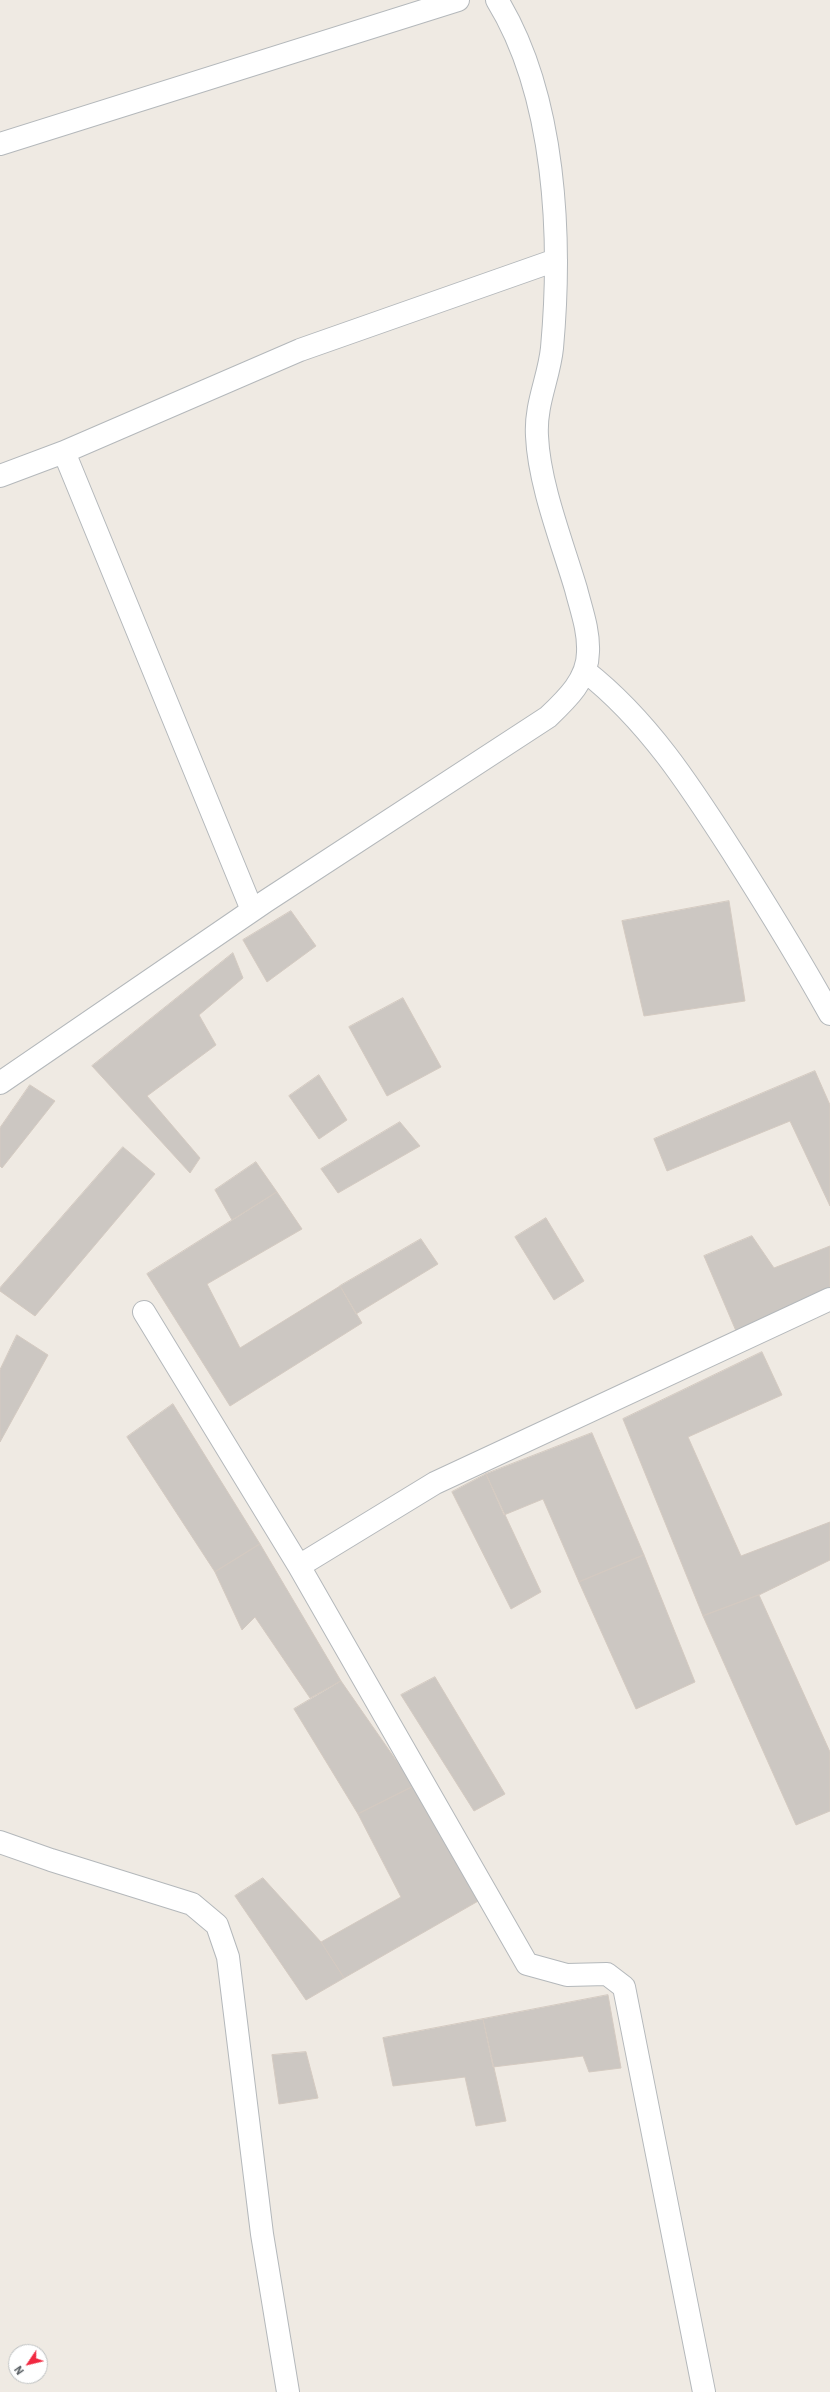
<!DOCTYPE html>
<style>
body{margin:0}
#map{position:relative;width:830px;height:2392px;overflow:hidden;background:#efeae3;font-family:"IBM Plex Sans",sans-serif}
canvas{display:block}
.north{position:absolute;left:8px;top:2344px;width:40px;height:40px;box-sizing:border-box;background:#fff;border:1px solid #bdc0c1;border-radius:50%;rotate:235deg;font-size:11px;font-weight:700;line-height:16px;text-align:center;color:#5b6165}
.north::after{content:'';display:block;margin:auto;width:14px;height:18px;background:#f12840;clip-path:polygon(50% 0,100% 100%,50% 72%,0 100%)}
</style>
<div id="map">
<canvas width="830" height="2392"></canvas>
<div class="north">N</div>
</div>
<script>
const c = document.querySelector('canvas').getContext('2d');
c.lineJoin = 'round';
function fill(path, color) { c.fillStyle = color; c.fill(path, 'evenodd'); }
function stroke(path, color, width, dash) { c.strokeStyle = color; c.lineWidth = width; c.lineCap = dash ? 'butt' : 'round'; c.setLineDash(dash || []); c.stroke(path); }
const building = new Path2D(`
 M 729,901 L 745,1001 L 644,1016 L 622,921 Z
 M 291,911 L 316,946 L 267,982 L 243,940 Z
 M 233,953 L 243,978 L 199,1015 L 216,1045 L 147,1096 L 200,1158 L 190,1173 L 92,1066 Z
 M 403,998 L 441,1067 L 387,1096 L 349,1027 Z
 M 815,1071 L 830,1105 L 830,1206 L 790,1121 L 667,1171 L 654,1139 Z
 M 319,1075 L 347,1120 L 319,1139 L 289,1096 Z
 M 30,1085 L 55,1101 L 2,1168 L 0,1166 L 0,1128 Z
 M 400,1122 L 420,1146 L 338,1193 L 321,1169 Z
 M 123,1147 L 155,1174 L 35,1316 L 0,1291 L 0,1288 Z
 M 256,1162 L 277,1192 L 232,1220 L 215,1190 Z
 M 277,1192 L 302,1229 L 207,1284 L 240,1348 L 340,1286 L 362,1323 L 230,1406 L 147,1274 Z
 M 546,1218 L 584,1281 L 554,1300 L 515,1237 Z
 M 752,1236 L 774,1268 L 830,1246 L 830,1287 L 736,1331 L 704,1256 Z
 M 421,1239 L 438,1264 L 356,1314 L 340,1286 Z
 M 17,1335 L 48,1355 L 0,1442 L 0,1370 Z
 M 762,1352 L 782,1395 L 688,1437 L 741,1556 L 830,1522 L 830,1560 L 759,1595 L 703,1616 L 623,1419 Z
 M 173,1404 L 260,1544 L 215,1572 L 127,1437 Z
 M 592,1433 L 644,1555 L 579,1582 L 543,1499 L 504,1515 L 486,1474 Z
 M 486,1474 L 541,1592 L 511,1609 L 452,1492 Z
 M 260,1544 L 341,1681 L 310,1698 L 255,1617 L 242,1630 L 215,1572 Z
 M 644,1555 L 695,1682 L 636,1709 L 579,1582 Z
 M 759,1595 L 830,1752 L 830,1811 L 796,1825 L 703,1616 Z
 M 435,1677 L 505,1794 L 474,1811 L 401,1695 Z
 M 341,1681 L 414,1786 L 358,1814 L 294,1709 Z
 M 414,1786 L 480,1900 L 344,1978 L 321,1942 L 401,1897 L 358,1814 Z
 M 263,1878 L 321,1942 L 344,1978 L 306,2000 L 235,1896 Z
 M 608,1995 L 621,2068 L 589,2072 L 583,2056 L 493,2067 L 483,2019 Z
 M 483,2019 L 506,2121 L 476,2126 L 465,2077 L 393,2086 L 383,2038 Z
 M 306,2052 L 318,2098 L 279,2104 L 272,2055 Z`);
fill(building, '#ccc7c2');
stroke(building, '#d4cac1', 1);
const street = new Path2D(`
 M 0,144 L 458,0
 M 64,452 L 300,350 L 556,260
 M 0,476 L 64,452 L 252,910
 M 585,671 C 649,721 692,789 735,856 C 768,908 800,960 830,1014
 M 0,1083 L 266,901 L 548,717 C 567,699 588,679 588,652 C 589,630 581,609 576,589 C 562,542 539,484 537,436 C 535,404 549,378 552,348 C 562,238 556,96 497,0
 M 144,1312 L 299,1566 L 527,1964 L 567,1975 L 607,1974 L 624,1987 L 704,2392
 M 299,1566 L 435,1483 L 830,1299
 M 0,1842 L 51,1860 L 192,1904 L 217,1925 L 228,1957 L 262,2234 L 288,2392`);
stroke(street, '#b4b8bb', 24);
stroke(street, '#fff', 22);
</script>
